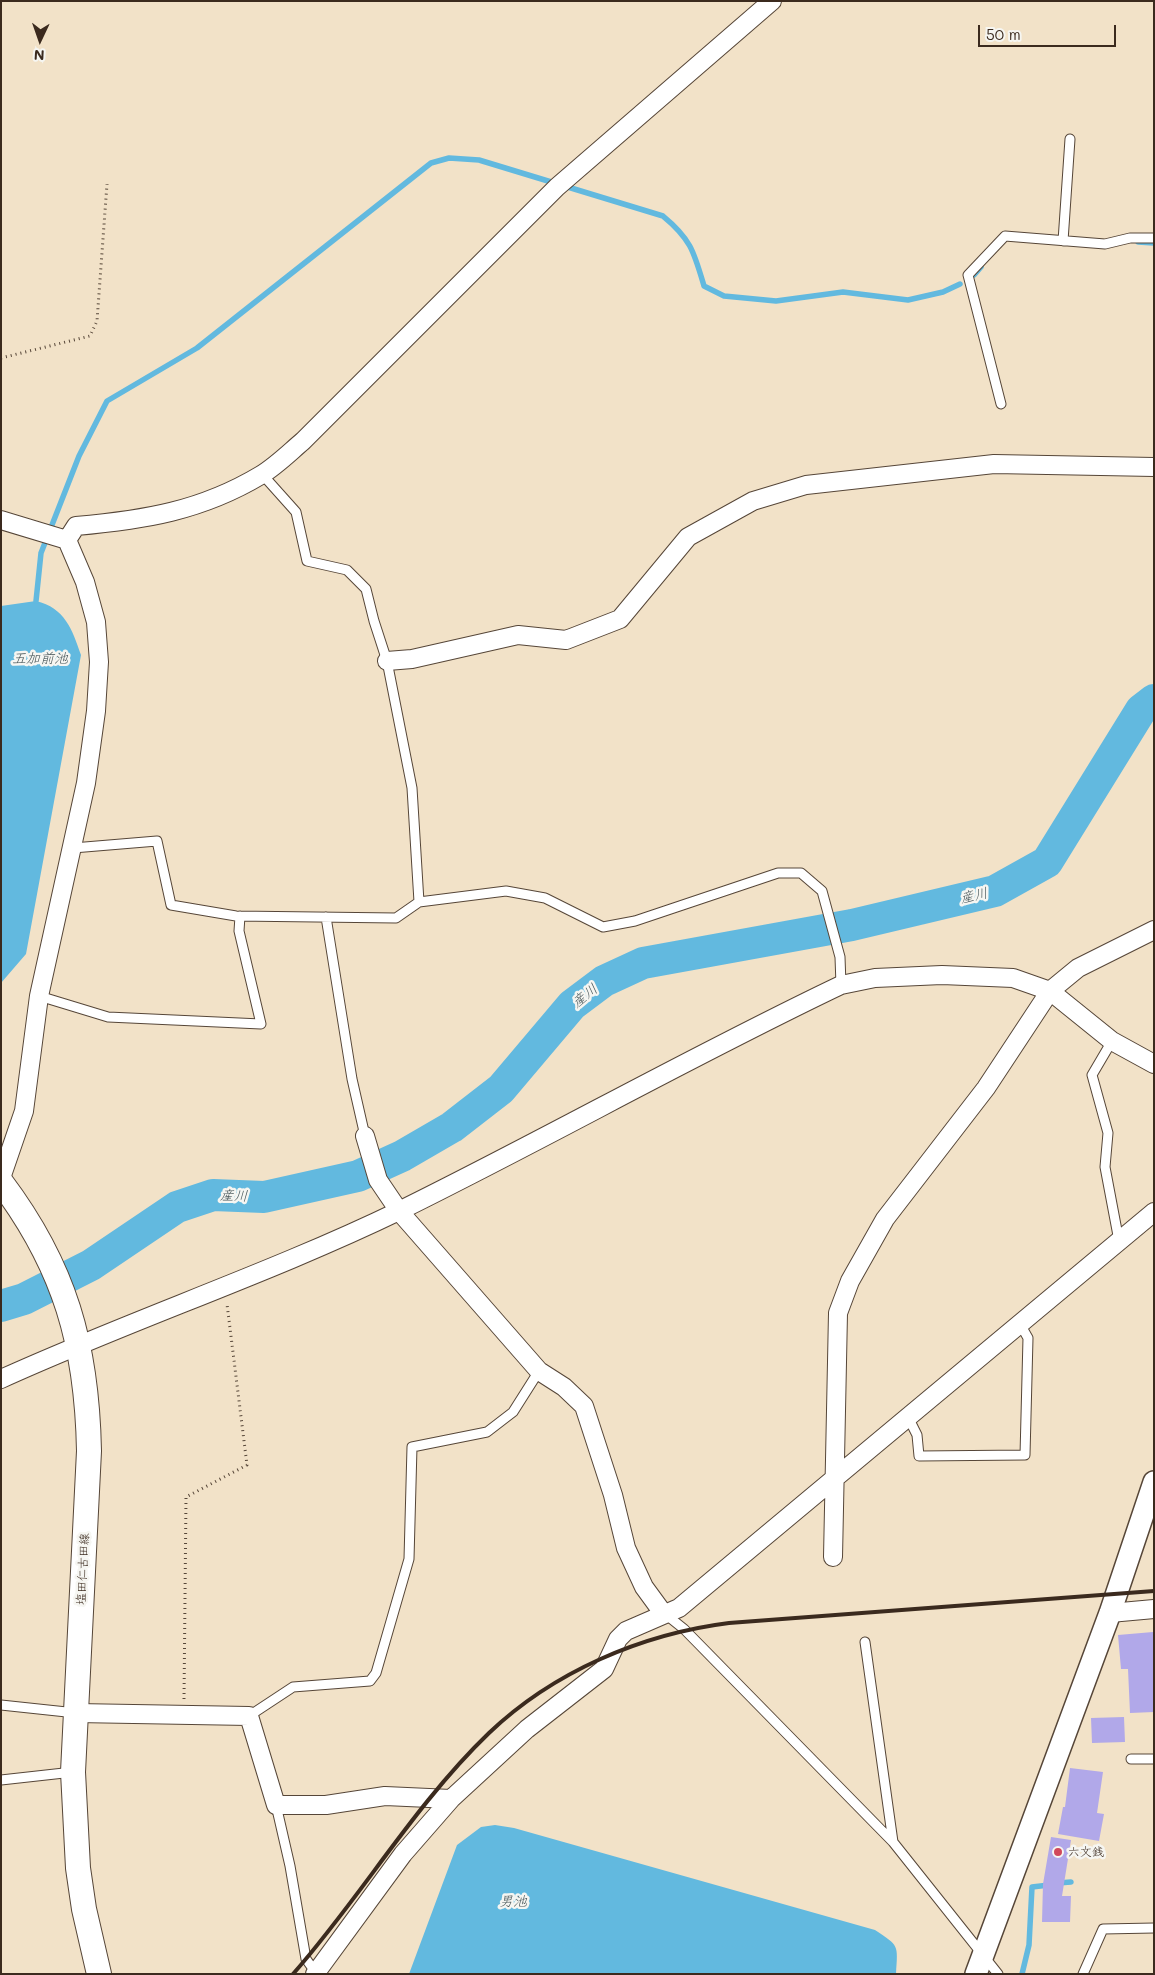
<!DOCTYPE html>
<meta charset="utf-8">
<style>
body{margin:0}
#map{position:relative;width:1155px;height:1975px;overflow:hidden;background:#f2e2c8;font-family:Mali,sans-serif}
canvas{display:block}
.frame{position:absolute;inset:0;border:2px solid #3b2a1e;pointer-events:none}
.north{position:absolute;left:15px;top:15px;width:50px;height:50px;-webkit-text-stroke:4px #f6f6f2;paint-order:stroke;rotate:183deg;font-size:14px;font-weight:700;line-height:20px;text-align:center;color:#3b2a1e}
.north::after{content:'';display:block;margin:auto;width:18px;height:22px;background:#3b2a1e;clip-path:polygon(50% 0,100% 100%,50% 72%,0 100%)}
.scale{position:absolute;left:978px;top:25px;width:138px;height:22px;box-sizing:border-box;border:2px solid #3b2a1e;border-top:0;padding-left:6px;font-size:15px;line-height:18px;white-space:nowrap;color:#3b2a1e;-webkit-text-stroke:4px #f6f6f2;paint-order:stroke}
</style>
<div id="map">
<canvas width="1155" height="1975"></canvas>
<div class="frame"></div>
<div class="north">N</div>
<div class="scale">50 m</div>
</div>
<script>
const c = document.querySelector('canvas').getContext('2d');
c.lineJoin = 'round';
function fill(path, color) { c.fillStyle = color; c.fill(path, 'evenodd'); }
function stroke(path, color, width, dash) { c.strokeStyle = color; c.lineWidth = width; c.lineCap = dash ? 'butt' : 'round'; c.setLineDash(dash || []); c.stroke(path); }
function write(font, color, halo, rows, align = 'center') {
  c.font = font + ' Mali,"Klee One",sans-serif'; c.lineWidth = 5; c.setLineDash([]); c.textBaseline = 'middle'; c.strokeStyle = halo; c.fillStyle = color; for (const [text, x, y, turn = 0] of rows) {
    c.save(); c.translate(x, y); c.rotate((+turn || 0) * Math.PI / 180); c.textAlign = isNaN(turn) ? turn : align; if (halo) c.strokeText(text, 0, 0); c.fillText(text, 0, 0); c.restore();
  }
}
fill(new Path2D(`
 M 36,601 C 65,608 72,629 81,655 L 26,954 L 1,983 L 1,606 Z
 M 495,1825 L 514,1828 L 875,1930 C 899,1946 898,1944 896,1974 L 409,1974 L 457,1845 L 481,1827 Z`), '#62b9df');
stroke(new Path2D(`
 M 1138,242 L 1154,243
 M 974,275 L 981,267
 M 36,601 L 41,553 L 79,456 L 107,401 L 197,348 L 431,163 L 449,158 L 479,160 L 663,216 C 691,239 694,252 704,286 L 724,296 L 776,301 L 843,292 L 908,300 L 943,292 L 960,284
 M 1058,1883 L 1071,1882
 M 1022,1974 L 1029,1945 L 1032,1887 L 1049,1885`), '#62b9df', 5.5);
stroke(new Path2D(`
 M 1,1306 L 24,1299 L 91,1265 L 177,1207 L 213,1195 L 264,1197 L 358,1176 L 402,1156 L 452,1127 L 501,1089 L 572,1005 L 604,981 L 643,963 L 852,925 L 995,891 L 1047,862 L 1141,710 L 1154,700`), '#62b9df', 32);
fill(new Path2D(`
 M 1153,1632 L 1154,1712 L 1130,1713 L 1128,1669 L 1121,1669 L 1118,1635 Z
 M 1124,1717 L 1125,1742 L 1092,1743 L 1091,1718 Z
 M 1070,1768 L 1103,1772 L 1097,1813 L 1104,1814 L 1099,1841 L 1058,1834 L 1063,1807 L 1065,1807 Z
 M 1051,1837 L 1071,1840 L 1062,1896 L 1071,1896 L 1070,1922 L 1042,1922 L 1043,1884 Z`), '#b1a8e9');
const service = new Path2D(`
 M 1063,241 L 1070,139
 M 1001,404 L 968,275 L 1005,236 L 1105,244 L 1130,238 L 1154,238
 M 262,474 L 296,512 L 307,561 L 347,570 L 366,589 L 374,621 L 387,661 L 412,788 L 419,902
 M 73,848 L 157,841 L 171,905 L 236,916 L 396,918 L 419,902 L 506,891 L 545,898 L 603,927 L 635,921 L 778,873 L 801,873 L 822,891 L 840,957 L 841,985
 M 326,917 L 352,1079 L 365,1136
 M 39,996 L 108,1017 L 261,1024 L 239,931 L 240,916
 M 1112,1041 L 1092,1075 L 1108,1133 L 1105,1167 L 1119,1241
 M 908,1417 L 917,1435 L 919,1456 L 1025,1455 L 1028,1338 L 1020,1324
 M 664,1613 L 684,1629 L 893,1842 L 998,1974
 M 865,1642 L 893,1842
 M 1,1705 L 76,1713
 M 249,1716 L 293,1687 L 370,1681 L 376,1673 L 409,1559 L 412,1447 L 487,1432 L 513,1412 L 539,1371
 M 1131,1759 L 1154,1759
 M 1,1780 L 73,1772
 M 276,1805 L 290,1866 L 306,1959 L 316,1973
 M 1083,1974 L 1103,1929 L 1154,1928`);
const minor = new Path2D(`
 M 1,520 L 67,540 L 85,582 L 96,622 L 99,662 L 96,711 L 86,783 L 39,996 L 24,1111 L 1,1178
 M 67,540 L 76,526 C 144,520 201,511 261,475 C 276,466 290,452 303,441 L 557,187 L 772,1
 M 387,661 L 412,659 L 518,635 L 566,640 L 620,619 L 688,537 L 753,501 L 806,485 L 994,464 L 1154,467
 M 365,1136 L 378,1180 L 399,1211 L 539,1371 L 564,1387 L 584,1406 L 613,1495 L 626,1548 L 644,1587 L 663,1613
 M 1,1379 C 133,1319 271,1273 401,1210 C 549,1137 692,1056 841,985 L 875,978 L 942,975 L 1013,978 L 1050,991 L 1112,1041 L 1154,1064
 M 833,1557 L 838,1313 L 850,1281 L 885,1219 L 986,1088 L 1050,991 L 1078,968 L 1154,930
 M 1110,1613 L 1154,1609
 M 76,1713 L 249,1716 L 276,1805 L 326,1805 L 385,1796 L 451,1799
 M 315,1974 L 403,1854 L 451,1799 L 527,1729 L 604,1669 L 618,1639 L 626,1631 L 679,1608 L 1154,1212`);
const tertiary = new Path2D(`
 M 976,1974 L 1110,1613 L 1154,1482`);
const secondary = new Path2D(`
 M 1,1182 C 65,1267 87,1345 89,1451 L 73,1772 L 78,1868 L 84,1909 L 99,1974`);
stroke(service, '#564638', 11);
stroke(minor, '#564638', 20);
stroke(tertiary, '#564638', 24);
stroke(secondary, '#564638', 26);
stroke(new Path2D(`
 M 1,358 L 90,336 L 97,321 L 107,184
 M 184,1699 L 186,1497 L 247,1465 L 227,1304`), '#564638', 3, [1, 4]);
stroke(service, '#fff', 9);
stroke(minor, '#fff', 18);
stroke(tertiary, '#fff', 21);
stroke(secondary, '#fff', 24);
stroke(new Path2D(`
 M 293,1974 C 361,1897 415,1804 489,1733 C 553,1672 641,1634 729,1623 L 1154,1591`), '#3b2a1e', 4);
for (const [x, y, r, color] of [
 [1058,1852,5,"#d1495b"]
]) { const dot = new Path2D(); dot.arc(x, y, r, 0, 2 * Math.PI); c.fillStyle = color; c.fill(dot); stroke(dot, '#f6f6f2', 2); }
write('12px', '#3b2a1e', '#f6f6f2', [
 ["塩田仁古田線",83,1569,-87]
]);
write('12px', '#3b2a1e', '#f6f6f2', [
 ["六文銭",1068,1852]
], 'left');
write('italic 14px', '#475558', '#f6f6f2', [
 ["五加前池",40,659],
 ["産川",974,896,-13],
 ["産川",585,996,-39],
 ["産川",234,1196,2],
 ["男池",513,1902]
]);
</script>
